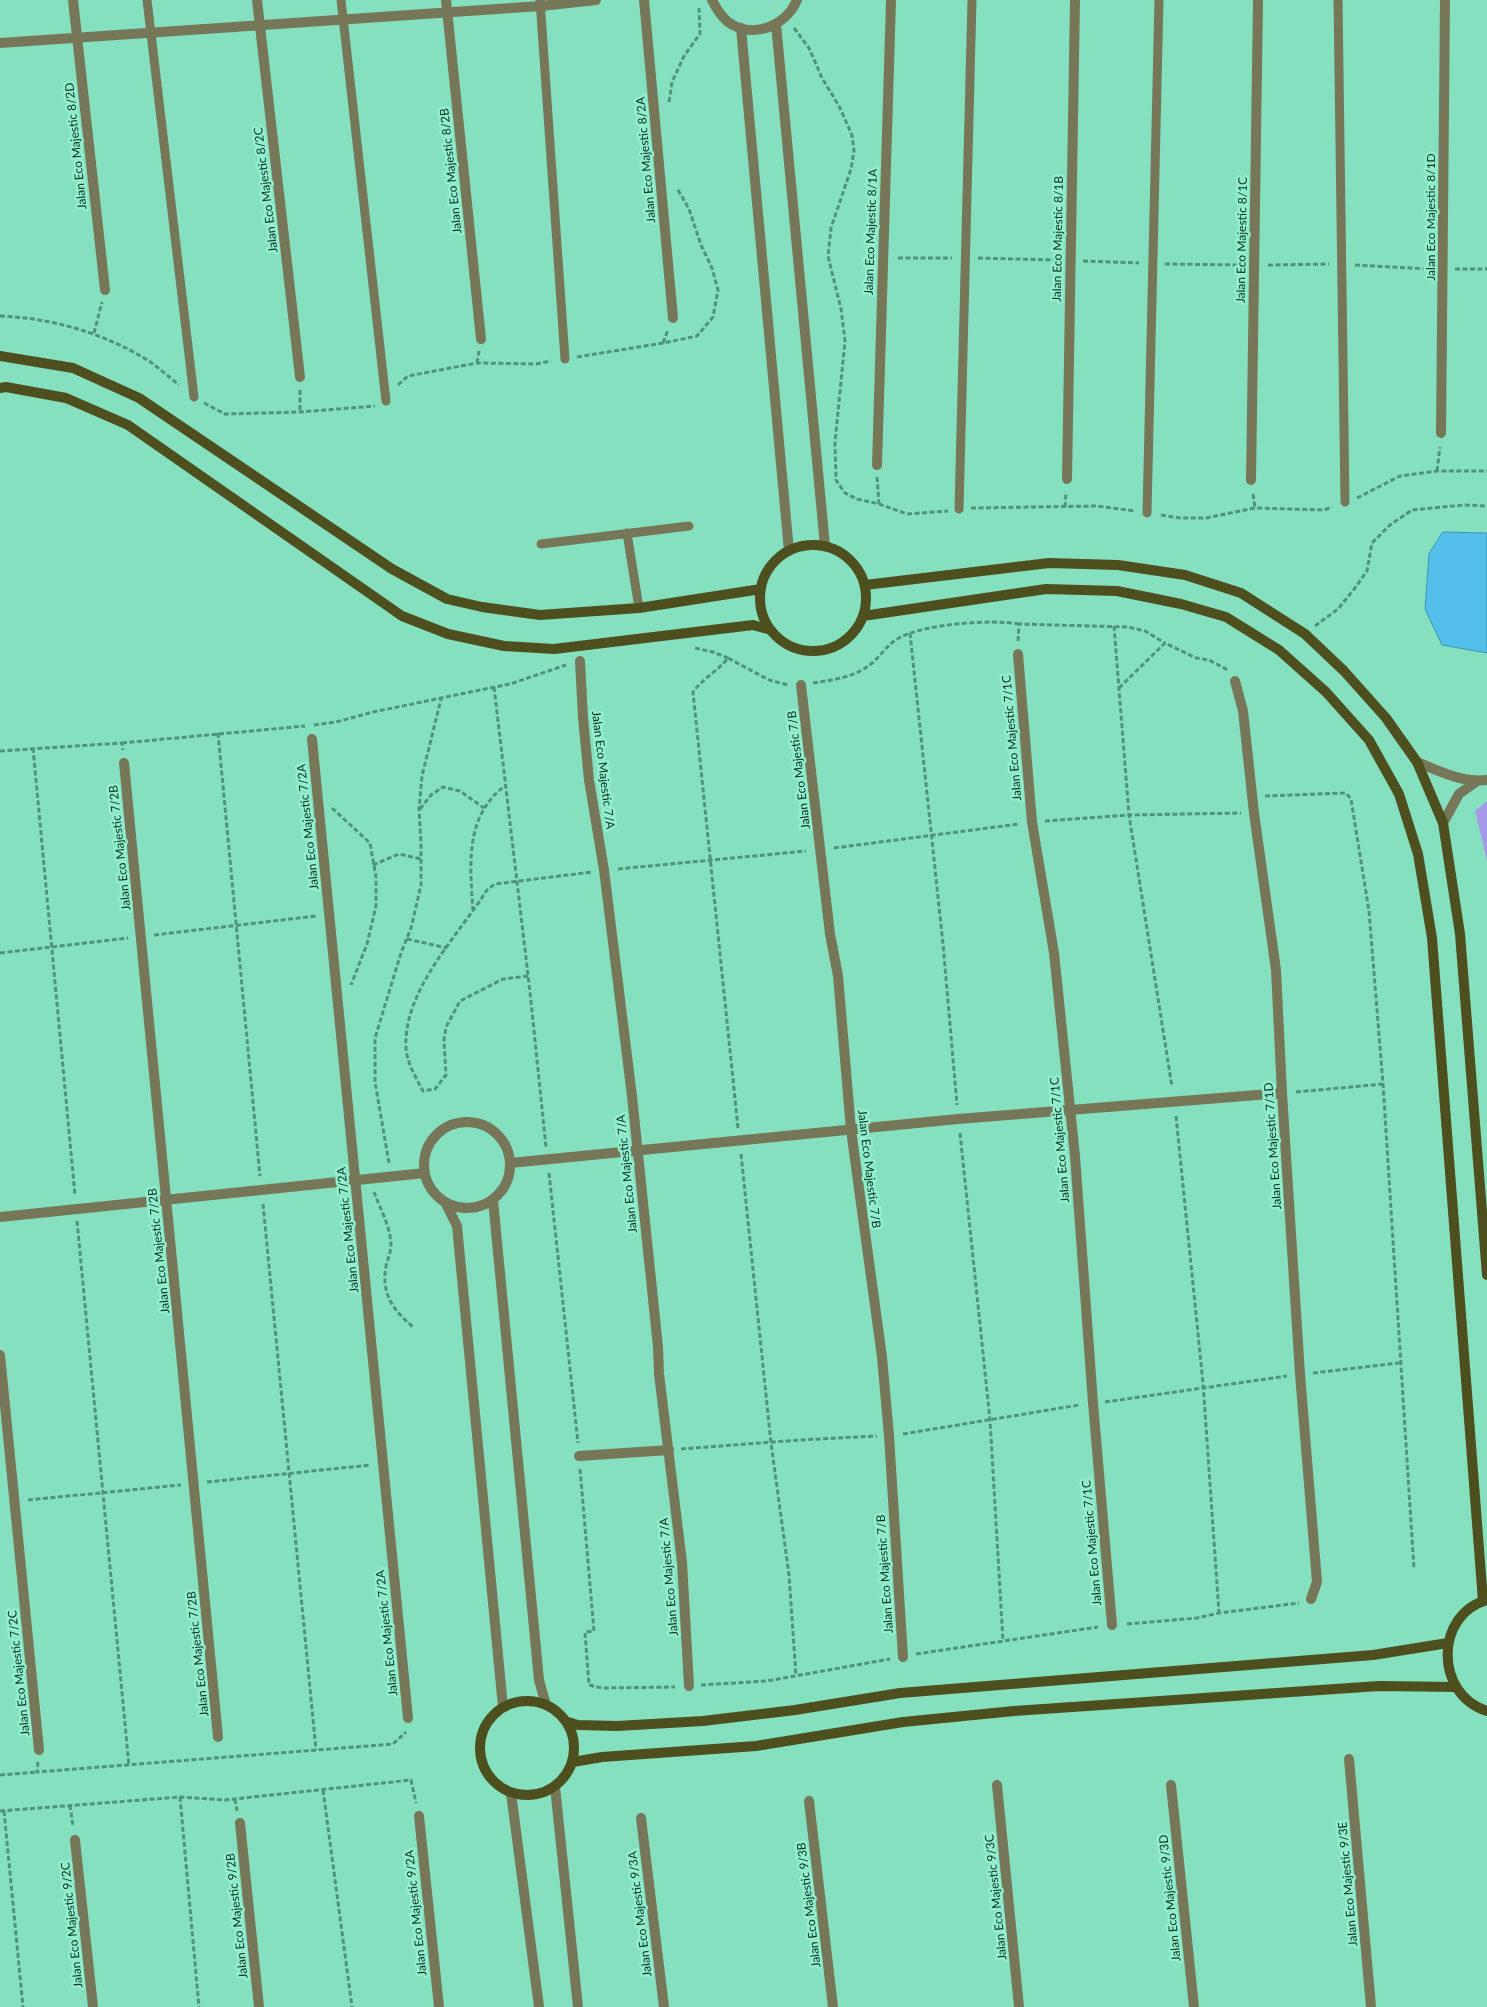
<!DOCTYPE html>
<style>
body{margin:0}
canvas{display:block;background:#85e0c0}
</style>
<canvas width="1487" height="2007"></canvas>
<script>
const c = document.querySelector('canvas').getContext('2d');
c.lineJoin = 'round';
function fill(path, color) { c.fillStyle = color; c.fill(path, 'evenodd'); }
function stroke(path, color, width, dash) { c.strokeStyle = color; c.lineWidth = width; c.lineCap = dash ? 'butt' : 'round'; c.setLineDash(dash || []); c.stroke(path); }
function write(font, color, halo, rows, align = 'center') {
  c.font = font + ' Lato,sans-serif'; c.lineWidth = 5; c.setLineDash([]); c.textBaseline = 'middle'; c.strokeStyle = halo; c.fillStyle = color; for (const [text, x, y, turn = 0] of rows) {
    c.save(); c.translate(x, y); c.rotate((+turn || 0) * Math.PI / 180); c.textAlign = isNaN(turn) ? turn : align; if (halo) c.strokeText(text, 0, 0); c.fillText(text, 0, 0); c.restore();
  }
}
fill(new Path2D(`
 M 1487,801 L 1487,861 L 1475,811 Z`), '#a59ae7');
const water = new Path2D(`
 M 1443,532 L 1487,533 L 1487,653 L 1442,645 L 1425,609 L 1429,554 Z`);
fill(water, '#55bfec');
stroke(water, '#3d94b0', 1);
stroke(new Path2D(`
 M 794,28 L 809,48 L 822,78 L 839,106 L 852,135 L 854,151 L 851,169 L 831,228 L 828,256 L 841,309 L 845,341 L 835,442 L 836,480 L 845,493 L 857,499 L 879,504 L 907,514 L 948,511
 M 669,102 L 672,82 L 684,56 L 700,34 L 699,8
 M 898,258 L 952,258
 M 978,258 L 1057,260
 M 1083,261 L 1139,263
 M 1165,264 L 1242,265
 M 1268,265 L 1329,264
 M 1355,265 L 1429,269
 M 1455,269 L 1487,269
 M 0,316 C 52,318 104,333 149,361 C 159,368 169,377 179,385
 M 94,333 L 102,302
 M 663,343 L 668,330
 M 577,357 L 663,343 L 697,336 L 713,317 L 718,290 L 712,268 L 701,245 L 689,209 L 677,188
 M 477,363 L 479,351
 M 398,385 L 408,376 L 477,363 L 536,364 L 551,361
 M 300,390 L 300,412
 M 204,403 L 225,414 L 300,412 L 375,406
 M 1437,471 L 1440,447
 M 877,477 L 879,504
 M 1253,494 L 1255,508
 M 1357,498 L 1400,476 L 1437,471 L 1487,471
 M 1065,507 L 1066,492
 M 971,508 L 1097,506 L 1135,511
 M 1161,515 L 1180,518 L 1206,518 L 1255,508 L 1324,510 L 1332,507
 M 1114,626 L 1129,815 L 1172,1087
 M 1315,626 L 1338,609 L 1355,588 L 1367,571 L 1372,543 L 1390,525 L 1412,510 L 1464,505 L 1487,506
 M 910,633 L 943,944 L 957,1105
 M 1018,641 L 1019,624 L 1128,627 L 1145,631 L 1165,643
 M 695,648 L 713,652 L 728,658
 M 813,683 C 833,680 855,677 871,664 C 881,656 887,644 899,638 C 923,624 991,619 1019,624
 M 494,687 L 530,992 L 546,1147
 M 1119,688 L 1165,643 L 1196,658 L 1209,660 L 1228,670
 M 314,725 L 336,722 L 373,712 L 510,684 L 566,665
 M 218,733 L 260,1176
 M 122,743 L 305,726
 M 33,748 L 75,1195
 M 0,751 L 122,743 L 123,750
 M 1265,796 L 1346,793 L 1351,799 L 1369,911 L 1383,1084 L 1414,1569
 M 332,808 L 370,843 L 376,877 L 376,906 L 367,944 L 351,985
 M 420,809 L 431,795 L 443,787 L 460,791 L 484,808
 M 1045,821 L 1129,815 L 1241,813
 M 834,848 L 1019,824
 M 373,865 L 399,854 L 421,859
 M 618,869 L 806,851
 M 473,911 C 470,865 464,816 506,785
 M 154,935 L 316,916
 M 407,939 L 447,948
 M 0,953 L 128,938
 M 528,976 L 503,979 L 460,1001 L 446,1027 L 444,1040 L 446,1075 L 435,1089 L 423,1091 C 416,1078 407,1063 406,1048 C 403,990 458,936 487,890 L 495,884 L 592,872
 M 1296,1092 L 1383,1084
 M 1176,1116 L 1203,1383 L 1219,1613
 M 738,1128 L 693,692 C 703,678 718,671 728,658 L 769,680 L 788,685
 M 960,1133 L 990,1420 L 1003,1641
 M 741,1154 L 771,1443 L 789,1575 L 796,1676
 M 389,1163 L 375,1082 L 375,1038 L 401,953 L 411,928 L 421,885 L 421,844 L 419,809 L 422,776 L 441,699
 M 549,1173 L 578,1443
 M 374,1192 C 380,1208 390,1226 391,1244 C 391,1252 388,1258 386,1266 C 381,1294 393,1310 413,1327
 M 263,1204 L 316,1750
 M 77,1221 L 129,1766
 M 1313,1373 L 1399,1363
 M 1105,1402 L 1287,1376
 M 903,1434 L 1079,1405
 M 681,1449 L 799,1440 L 877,1436
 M 580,1469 L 594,1631 L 585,1632 L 589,1685 L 602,1688 L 675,1687
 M 207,1482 L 370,1465
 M 28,1500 L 181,1485
 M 1127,1624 L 1197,1618 L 1219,1613 L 1299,1603
 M 916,1654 L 1098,1627
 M 701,1685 L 767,1681 L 890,1659
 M 38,1762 L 37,1772 L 393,1744 L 406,1732
 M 0,1775 L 37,1772
 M 323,1790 L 352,2007
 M 180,1797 L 199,2007
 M 235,1799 L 237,1811
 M 70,1805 L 73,1827
 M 0,1811 L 180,1797 L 225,1800 L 411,1780 L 416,1803
 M 4,1811 L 23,2007`), '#4e947c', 3, [5, 2.5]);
stroke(new Path2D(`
 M 147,0 L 194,397
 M 341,0 L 386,401
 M 540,0 L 565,359
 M 1338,0 L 1345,502
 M 959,509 L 972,0
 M 1147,513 L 1159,0
 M 627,533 L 639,608
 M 541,544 L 689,526`), '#767758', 9);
stroke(new Path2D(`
 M 73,0 L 105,290
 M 257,0 L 300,377
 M 446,0 L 481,339
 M 644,0 L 673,318
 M 712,0 C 716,8 721,16 728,22 C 753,40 786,26 797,0
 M 776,24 L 825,546
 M 741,28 L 789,551
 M 0,43 L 541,6 L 596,0
 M 1441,433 L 1445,0
 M 877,465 L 891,0
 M 1067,479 L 1075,0
 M 1251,480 L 1258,0
 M 1018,654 L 1032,822 L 1054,953 L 1075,1156 L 1093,1403 L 1112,1625
 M 580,661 L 583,718 L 589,780 L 604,870 L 632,1096 L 658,1347 L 659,1374 L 682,1562 L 689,1686
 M 1235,681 L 1243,711 L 1254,813 L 1276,970 L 1282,1093 L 1300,1374 L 1317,1582 L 1311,1599
 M 801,685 L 830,934 L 838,976 L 851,1130 L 882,1357 L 889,1436 L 903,1657
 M 312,739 L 408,1718
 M 1417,762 C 1438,771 1463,783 1487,780
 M 124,763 L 218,1737
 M 1443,823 L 1459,794 L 1477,781
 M424 1165a43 43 0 1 1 86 0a43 43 0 1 1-86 0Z
 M 510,1163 L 958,1119 L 1282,1093
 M 493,1200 L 539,1680 L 546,1705
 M 445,1202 L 457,1226 L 503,1707
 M 0,1217 L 425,1173
 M 0,1355 L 39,1750
 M 579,1456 L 669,1450
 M 1349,1759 L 1371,2007
 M 997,1785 L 1019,2007
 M 1171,1785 L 1194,2007
 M 555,1787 L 578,2007
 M 511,1793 L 539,2007
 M 809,1801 L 833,2007
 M 419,1816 L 439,2007
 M 641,1818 L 664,2007
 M 240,1823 L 259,2007
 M 75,1840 L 93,2007`), '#767758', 10);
stroke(new Path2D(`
 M 0,356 L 73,368 L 139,398 L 392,569 L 447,599 L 482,607 L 540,615 L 639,608 L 761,589
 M 0,388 L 6,387 L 66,398 L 128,425 L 402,616 L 448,634 L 504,646 L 554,649 L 753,625 L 771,630
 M760 598a53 53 0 1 1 106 0a53 53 0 1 1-106 0Z
 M 865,585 L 1049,563 L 1118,565 L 1185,575 L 1241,593 L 1305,634 L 1344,671 L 1386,718 L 1417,762 L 1443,823 L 1460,934 L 1487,1275
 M 863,616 L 1046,589 L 1117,591 L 1181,604 L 1226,617 L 1279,650 L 1326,692 L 1369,740 L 1399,794 L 1418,854 L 1432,938 L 1483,1601
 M 1487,1600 C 1435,1614 1434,1694 1487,1711
 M480 1748a47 47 0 1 1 94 0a47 47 0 1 1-94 0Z
 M 568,1722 L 578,1725 L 617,1726 L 703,1721 L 795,1710 L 900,1693 L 1373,1655 L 1448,1643
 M 573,1762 L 602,1757 L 756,1746 L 903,1722 L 1014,1711 L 1379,1686 L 1456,1687`), '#4e4f1f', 10);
write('12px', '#063024', '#92eecd', [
 ["Jalan Eco Majestic 8/2D",76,146,-96],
 ["Jalan Eco Majestic 8/2A",646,160,-95],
 ["Jalan Eco Majestic 8/2B",451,171,-96],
 ["Jalan Eco Majestic 8/2C",266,190,-97],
 ["Jalan Eco Majestic 8/1D",1431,217,-90],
 ["Jalan Eco Majestic 8/1A",871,232,-88],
 ["Jalan Eco Majestic 8/1B",1058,239,-89],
 ["Jalan Eco Majestic 8/1C",1242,240,-89],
 ["Jalan Eco Majestic 7/1C",1012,738,-95],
 ["Jalan Eco Majestic 7/A",603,770,83],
 ["Jalan Eco Majestic 7/B",799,770,-97],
 ["Jalan Eco Majestic 7/2A",308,827,-96],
 ["Jalan Eco Majestic 7/2B",120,848,-96],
 ["Jalan Eco Majestic 7/1C",1060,1140,-95],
 ["Jalan Eco Majestic 7/1D",1273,1146,-94],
 ["Jalan Eco Majestic 7/B",869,1169,83],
 ["Jalan Eco Majestic 7/A",627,1174,-96],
 ["Jalan Eco Majestic 7/2A",348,1230,-96],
 ["Jalan Eco Majestic 7/2B",159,1251,-96],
 ["Jalan Eco Majestic 7/1C",1092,1543,-95],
 ["Jalan Eco Majestic 7/B",885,1574,-94],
 ["Jalan Eco Majestic 7/A",669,1577,-95],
 ["Jalan Eco Majestic 7/2A",387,1633,-96],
 ["Jalan Eco Majestic 7/2B",198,1654,-96],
 ["Jalan Eco Majestic 7/2C",19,1673,-96],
 ["Jalan Eco Majestic 9/3E",1348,1884,-95],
 ["Jalan Eco Majestic 9/3C",996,1897,-96],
 ["Jalan Eco Majestic 9/3D",1170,1898,-96],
 ["Jalan Eco Majestic 9/3B",809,1905,-97],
 ["Jalan Eco Majestic 9/2A",416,1913,-96],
 ["Jalan Eco Majestic 9/3A",640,1914,-97],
 ["Jalan Eco Majestic 9/2B",237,1916,-96],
 ["Jalan Eco Majestic 9/2C",72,1925,-96]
]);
</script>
